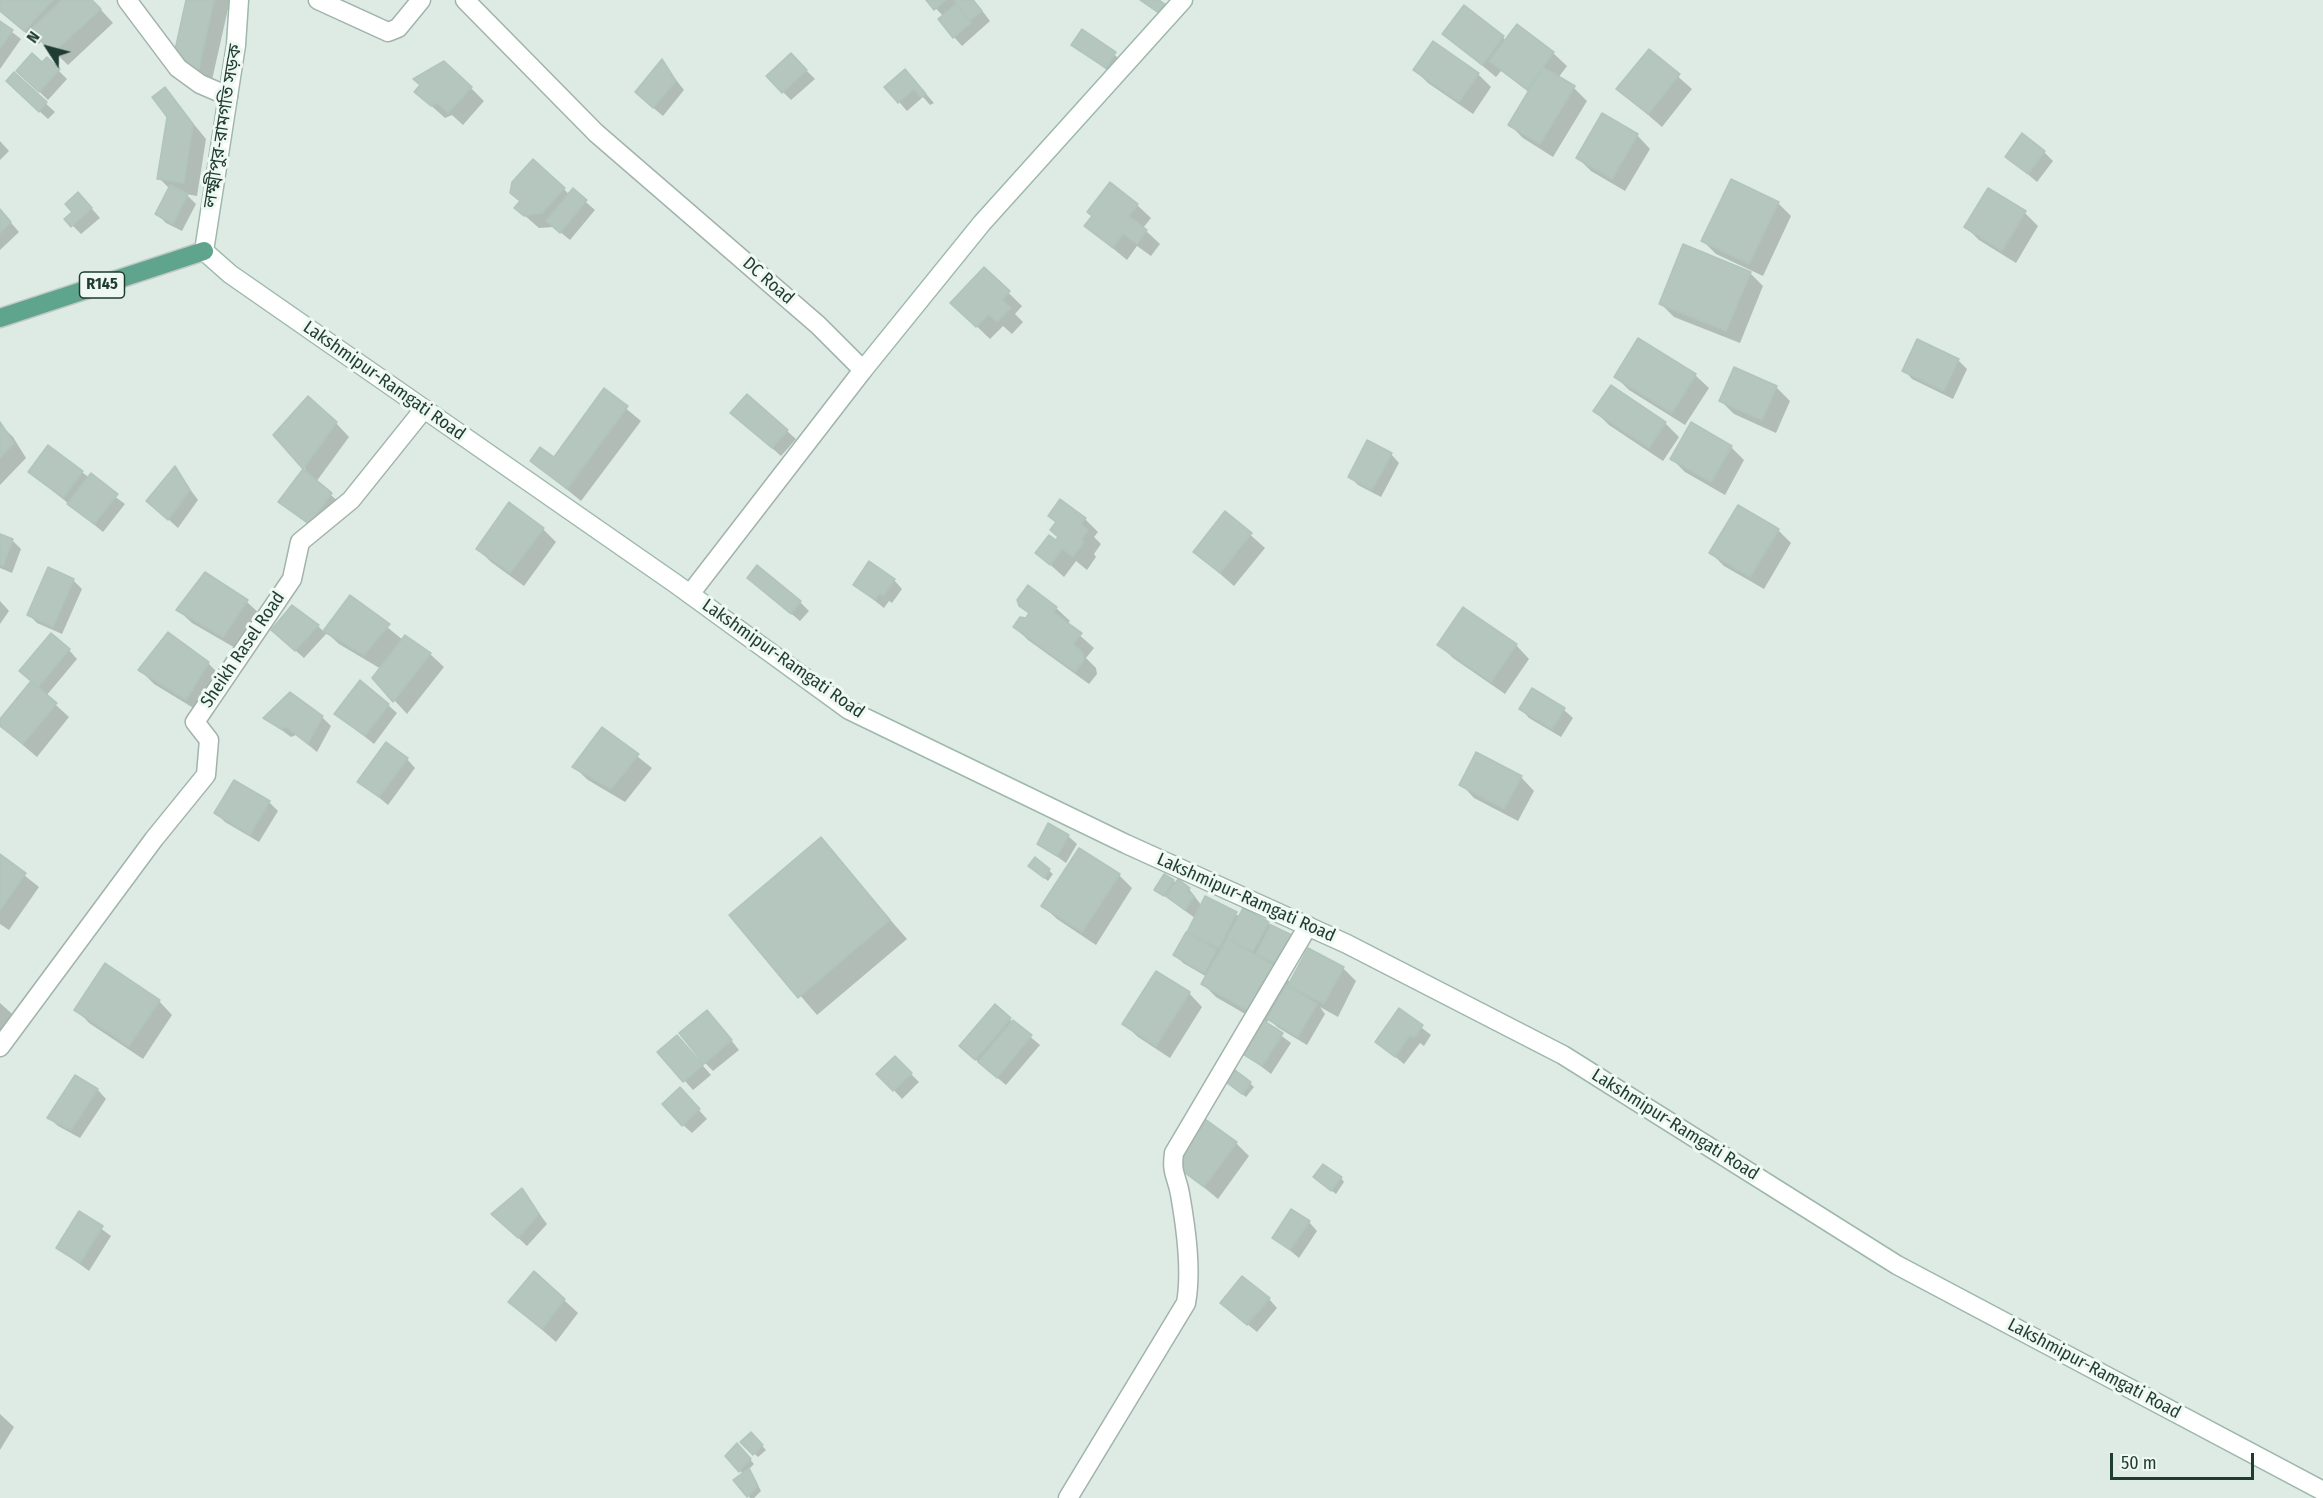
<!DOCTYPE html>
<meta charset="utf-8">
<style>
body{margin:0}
#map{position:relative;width:2323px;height:1498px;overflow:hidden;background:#deebe5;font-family:"Fira Sans Condensed",sans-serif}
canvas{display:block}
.north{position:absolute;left:18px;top:18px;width:60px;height:60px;-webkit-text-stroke:4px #eff8f3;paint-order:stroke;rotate:306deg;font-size:16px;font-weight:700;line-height:24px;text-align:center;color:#1f3c32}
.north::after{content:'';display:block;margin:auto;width:21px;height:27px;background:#1f3c32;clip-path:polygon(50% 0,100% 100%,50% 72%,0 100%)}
.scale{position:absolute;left:2110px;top:1453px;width:144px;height:27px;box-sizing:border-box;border:3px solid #1f3c32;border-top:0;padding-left:8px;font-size:18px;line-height:21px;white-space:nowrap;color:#1f3c32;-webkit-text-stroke:4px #eff8f3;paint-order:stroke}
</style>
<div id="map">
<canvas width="2323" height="1498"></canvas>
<div class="north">N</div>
<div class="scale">50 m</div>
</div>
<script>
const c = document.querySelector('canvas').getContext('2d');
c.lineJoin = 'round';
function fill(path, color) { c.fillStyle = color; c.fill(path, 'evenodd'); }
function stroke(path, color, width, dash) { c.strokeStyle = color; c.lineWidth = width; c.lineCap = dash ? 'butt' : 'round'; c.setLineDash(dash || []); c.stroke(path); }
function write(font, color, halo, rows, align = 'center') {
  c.font = font + ' "Fira Sans Condensed","Noto Sans Bengali",sans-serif'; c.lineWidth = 6; c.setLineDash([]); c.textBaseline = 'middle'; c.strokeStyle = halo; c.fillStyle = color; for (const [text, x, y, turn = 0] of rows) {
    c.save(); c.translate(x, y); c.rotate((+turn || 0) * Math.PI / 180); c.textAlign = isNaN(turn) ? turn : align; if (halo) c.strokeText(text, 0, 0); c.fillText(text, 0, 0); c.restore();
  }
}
fill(new Path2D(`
 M 0,0 L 92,0 L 113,23 L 68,65 L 42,40 L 39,44 L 7,17 L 0,10 Z
 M 188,0 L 230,0 L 210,89 L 190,71 Z
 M 928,0 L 974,0 L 990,21 L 962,46 L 954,37 L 943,16 Z
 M 0,23 L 21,39 L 0,69 Z
 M 1083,32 L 1124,62 L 1115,76 L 1073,45 Z
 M 1444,34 L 1503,37 L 1506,41 L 1553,53 L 1567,66 L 1558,78 L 1574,88 L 1587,101 L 1553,157 L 1523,138 L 1510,125 L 1530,93 L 1501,71 L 1496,77 Z
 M 1649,51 L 1692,89 L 1662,127 L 1618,89 Z
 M 791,55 L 815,79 L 791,100 L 783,92 Z
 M 47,59 L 67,79 L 48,100 L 26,79 Z
 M 662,62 L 684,90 L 663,116 L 645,101 Z
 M 1415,70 L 1478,74 L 1491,87 L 1473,114 L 1428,83 Z
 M 14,74 L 55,112 L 48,119 L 16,90 Z
 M 913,79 L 934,103 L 930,105 L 923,97 L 907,111 L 886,87 Z
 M 471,88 L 484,101 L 463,125 L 452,115 L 445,118 L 416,92 Z
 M 165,89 L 206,139 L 197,196 L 186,194 L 196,204 L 182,231 L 166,223 L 157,214 L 170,189 L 159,178 L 169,117 Z
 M 1637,135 L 1650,149 L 1625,191 L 1591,171 L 1578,158 Z
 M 0,141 L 9,151 L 0,160 Z
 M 2044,152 L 2053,161 L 2037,182 L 2006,156 Z
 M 534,161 L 570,195 L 573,191 L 595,210 L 570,240 L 554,227 L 539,228 L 516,208 L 521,202 Z
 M 87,203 L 100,218 L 81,234 L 66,219 Z
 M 1778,203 L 1791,216 L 1763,276 L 1716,254 L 1703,241 Z
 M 1137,205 L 1151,218 L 1143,228 L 1160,244 L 1151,256 L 1137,246 L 1127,260 L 1086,226 Z
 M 0,210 L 19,232 L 0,250 Z
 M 2025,213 L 2038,226 L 2016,263 L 1979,240 L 1966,227 Z
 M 984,269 L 1022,306 L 1015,314 L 1023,322 L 1012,334 L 1003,326 L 990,339 L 966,316 Z
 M 1747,270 L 1763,286 L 1740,343 L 1674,317 L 1660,303 Z
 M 1918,341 L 1958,360 L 1967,369 L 1953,399 L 1912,379 L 1904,370 Z
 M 1735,369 L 1776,387 L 1790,401 L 1776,433 L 1734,414 L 1721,401 Z
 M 1695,375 L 1709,388 L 1685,425 L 1629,390 L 1616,377 Z
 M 605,391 L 641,421 L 581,501 L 532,461 L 554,459 Z
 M 1595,411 L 1665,423 L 1679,437 L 1663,461 L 1609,425 Z
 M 741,421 L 787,431 L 796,439 L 781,456 Z
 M 336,423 L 349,437 L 316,482 L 340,503 L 318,532 L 280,502 L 305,469 L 275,435 Z
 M 0,424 L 13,437 L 26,458 L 0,485 Z
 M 48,447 L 125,504 L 103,532 L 30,472 Z
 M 1731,447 L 1744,460 L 1725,495 L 1685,472 L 1672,459 Z
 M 1391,454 L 1399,463 L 1381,497 L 1358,485 L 1349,476 Z
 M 175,469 L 198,500 L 178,528 L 157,509 Z
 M 1226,513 L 1265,548 L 1234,586 L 1195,552 Z
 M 1085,519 L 1098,532 L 1094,537 L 1101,544 L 1094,554 L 1096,557 L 1087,570 L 1076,561 L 1064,577 L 1037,553 L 1056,542 Z
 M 543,529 L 556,542 L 524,586 L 491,562 L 478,549 Z
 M 1778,530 L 1791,543 L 1764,589 L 1724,566 L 1711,553 Z
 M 0,536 L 13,541 L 21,549 L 12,573 L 0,568 Z
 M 49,569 L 74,581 L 82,589 L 62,634 L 37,623 L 28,614 Z
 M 205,574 L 247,602 L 261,615 L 237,649 L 192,623 L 178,610 Z
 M 749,578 L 800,602 L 809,611 L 800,621 Z
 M 894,580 L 902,589 L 892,603 L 889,601 L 884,608 L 855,585 Z
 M 1029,587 L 1056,608 L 1070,621 L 1067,624 L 1094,648 L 1086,658 L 1096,668 L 1097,674 L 1089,684 L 1028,640 L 1015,627 L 1030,615 L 1020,605 Z
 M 350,597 L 403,640 L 405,637 L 430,654 L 444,667 L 407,714 L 374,678 L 381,669 L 339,644 L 327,633 L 304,658 L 282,639 L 318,626 L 324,632 Z
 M 0,601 L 9,611 L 0,624 Z
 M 1439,644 L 1516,645 L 1529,659 L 1505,694 L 1453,658 Z
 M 69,650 L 77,659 L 46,696 L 69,717 L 37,757 L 12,736 L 0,722 Z
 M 208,663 L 221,676 L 200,712 L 154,684 L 140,670 Z
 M 388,705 L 397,713 L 374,744 L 336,714 Z
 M 1521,709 L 1564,710 L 1573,718 L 1561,737 L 1529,718 Z
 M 322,717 L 331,726 L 317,752 L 296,735 L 291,737 L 265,718 Z
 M 603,729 L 652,768 L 625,802 L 588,780 L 574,767 Z
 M 407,759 L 415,768 L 388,805 L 359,781 Z
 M 1521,777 L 1534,791 L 1518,821 L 1474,798 L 1461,784 Z
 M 269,802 L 278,811 L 259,842 L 225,822 L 216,813 Z
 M 1068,836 L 1077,844 L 1066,863 L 1038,843 Z
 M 821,840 L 907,939 L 817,1015 L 731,915 Z
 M 0,856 L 39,887 L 9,930 L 0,924 Z
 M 1035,859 L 1053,874 L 1048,881 L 1034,870 Z
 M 1119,875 L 1132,888 L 1096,945 L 1057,919 L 1043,906 Z
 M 1173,881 L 1189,889 L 1202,906 L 1268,923 L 1293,937 L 1274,966 L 1291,983 L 1343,968 L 1356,981 L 1338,1017 L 1320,1007 L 1325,1014 L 1307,1045 L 1277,1027 L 1269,1019 L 1266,1024 L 1291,1043 L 1271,1074 L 1245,1054 L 1264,1025 L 1216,997 L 1203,984 L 1207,977 L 1183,963 L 1175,955 L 1195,918 L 1156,890 ZM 1289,984 L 1297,992 L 1287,988 Z
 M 1189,993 L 1202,1007 L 1170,1058 L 1138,1037 L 1124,1024 Z
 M 159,1001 L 172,1015 L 143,1059 L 89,1023 L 76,1009 Z
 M 0,1003 L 20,1021 L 0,1053 Z
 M 995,1007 L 1040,1045 L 1006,1085 L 970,1055 Z
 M 1399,1010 L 1431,1035 L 1424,1046 L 1420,1043 L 1404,1064 L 1377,1042 Z
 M 716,1021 L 739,1050 L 713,1071 L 705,1063 Z
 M 686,1046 L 711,1075 L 693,1090 L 659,1052 Z
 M 895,1058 L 919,1082 L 902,1099 L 879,1074 Z
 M 75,1077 L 98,1090 L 106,1099 L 80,1138 L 58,1126 L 49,1118 Z
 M 1250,1083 L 1254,1087 L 1246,1097 L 1232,1086 Z
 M 688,1098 L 707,1119 L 692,1133 L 683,1125 Z
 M 1236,1143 L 1249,1156 L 1218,1199 L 1178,1166 Z
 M 1341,1178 L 1344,1182 L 1336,1194 L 1319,1181 Z
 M 522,1190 L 547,1224 L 527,1246 L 502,1223 Z
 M 80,1213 L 111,1236 L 89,1271 L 58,1248 Z
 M 1309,1222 L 1317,1231 L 1299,1258 L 1274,1237 Z
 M 1269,1299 L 1277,1308 L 1257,1332 L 1231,1311 Z
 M 564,1300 L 578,1313 L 556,1342 L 510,1302 Z
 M 0,1414 L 14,1427 L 0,1450 Z
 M 751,1434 L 766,1450 L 758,1457 L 742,1442 Z
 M 741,1449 L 754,1464 L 749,1469 L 761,1491 L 754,1498 L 750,1498 L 735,1480 L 743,1474 L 727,1456 Z`), '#0003');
const building = new Path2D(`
 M 0,0 L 53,0 L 24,31 L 0,11 Z
 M 62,0 L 92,0 L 101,9 L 53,53 L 30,30 Z
 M 186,0 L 214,0 L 197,77 L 189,72 L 190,65 L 175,50 Z
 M 926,0 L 946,0 L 934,10 Z
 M 954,0 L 973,0 L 982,11 L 969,21 Z
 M 1140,0 L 1159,0 L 1169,7 L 1163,16 Z
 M 956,4 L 971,23 L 953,38 L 938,19 Z
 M 1464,5 L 1504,36 L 1482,65 L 1442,34 Z
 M 0,21 L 13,30 L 0,48 Z
 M 1517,24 L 1554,52 L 1527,89 L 1489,61 Z
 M 1082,29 L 1116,52 L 1106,68 L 1071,45 Z
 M 1433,41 L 1479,73 L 1459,102 L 1413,70 Z
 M 1649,49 L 1680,74 L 1648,114 L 1616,89 Z
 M 32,53 L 42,62 L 47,57 L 60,69 L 39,92 L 16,71 Z
 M 791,53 L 807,70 L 782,93 L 766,76 Z
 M 662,59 L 676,81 L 653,108 L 635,92 Z
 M 444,61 L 472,87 L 448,113 L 437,103 L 431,106 L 414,92 L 420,85 L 413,79 Z
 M 1543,67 L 1575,86 L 1540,144 L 1508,125 Z
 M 905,69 L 926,94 L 920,97 L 914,89 L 898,103 L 884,87 Z
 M 14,72 L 47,102 L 39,112 L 6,81 Z
 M 165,87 L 193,124 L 184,183 L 157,179 L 167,117 L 152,97 Z
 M 1602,113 L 1638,134 L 1612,179 L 1576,158 Z
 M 2022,133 L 2045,151 L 2028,174 L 2005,157 Z
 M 533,159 L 565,188 L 542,213 L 524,216 L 514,208 L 520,201 L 510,193 L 512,182 Z
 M 1731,179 L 1779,202 L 1749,264 L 1701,241 Z
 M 1110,182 L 1138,204 L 1129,216 L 1147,230 L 1137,244 L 1123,234 L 1113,248 L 1084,226 L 1092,216 L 1087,212 Z
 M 170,185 L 188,194 L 173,224 L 155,214 Z
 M 573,188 L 587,200 L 560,233 L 546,221 Z
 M 1988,188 L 2026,211 L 2002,251 L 1964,227 Z
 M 78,192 L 92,208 L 71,227 L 64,219 L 72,212 L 65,204 Z
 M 0,209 L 11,222 L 0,233 Z
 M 1683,244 L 1751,272 L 1726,331 L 1659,304 Z
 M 984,267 L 1010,291 L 1002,300 L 1011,308 L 997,322 L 989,314 L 976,327 L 950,303 Z
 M 1638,338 L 1696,374 L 1672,413 L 1614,377 Z
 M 1917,339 L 1959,359 L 1944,391 L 1902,371 Z
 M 1734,367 L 1777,386 L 1762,420 L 1719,401 Z
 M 1611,385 L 1666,422 L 1649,448 L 1593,411 Z
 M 604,388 L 628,406 L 567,489 L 530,461 L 540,447 L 554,457 Z
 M 747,394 L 788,430 L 772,448 L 730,413 Z
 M 308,396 L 337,422 L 303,469 L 273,435 Z
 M 0,422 L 14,443 L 0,458 Z
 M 1691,422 L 1732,446 L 1711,482 L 1670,459 Z
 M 1367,440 L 1392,453 L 1372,490 L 1348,477 Z
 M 48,445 L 83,471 L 63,498 L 28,472 Z
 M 175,466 L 190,490 L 168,520 L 146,501 Z
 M 303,469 L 332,493 L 309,524 L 278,502 Z
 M 91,473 L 118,494 L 94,524 L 67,504 Z
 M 1060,499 L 1086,518 L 1081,524 L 1088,530 L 1081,540 L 1084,542 L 1073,557 L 1062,549 L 1050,565 L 1035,553 L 1049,535 L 1056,540 L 1058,537 L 1050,530 L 1056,522 L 1048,516 Z
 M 509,502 L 544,528 L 510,573 L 476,549 Z
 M 1738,505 L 1779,529 L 1750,577 L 1709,553 Z
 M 1225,511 L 1252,533 L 1220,573 L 1193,552 Z
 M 0,534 L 13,539 L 3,566 L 0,564 Z
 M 869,561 L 895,579 L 883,596 L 880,593 L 875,600 L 853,585 Z
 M 757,565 L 801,601 L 791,614 L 747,578 Z
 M 48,567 L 74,579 L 53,627 L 27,615 Z
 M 205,572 L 248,600 L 223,637 L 176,610 Z
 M 1028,585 L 1057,607 L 1053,612 L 1082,633 L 1073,644 L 1083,653 L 1084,660 L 1075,672 L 1013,627 L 1020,617 L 1026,618 L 1029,613 L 1019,606 L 1017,600 Z
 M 350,595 L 390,624 L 364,655 L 323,631 Z
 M 292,605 L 319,625 L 295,651 L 271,630 Z
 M 1463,607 L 1517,644 L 1491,682 L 1437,645 Z
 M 168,632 L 209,662 L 186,700 L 138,670 Z
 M 51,633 L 70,649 L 38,687 L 19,671 Z
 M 405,635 L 431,653 L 393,702 L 372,678 Z
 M 360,680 L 389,704 L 365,736 L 334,714 Z
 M 31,681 L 57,703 L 23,744 L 0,726 L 0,719 Z
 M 1532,688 L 1565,708 L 1552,729 L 1519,709 Z
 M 290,692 L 323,716 L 308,744 L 286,727 L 281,729 L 263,718 Z
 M 602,727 L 639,754 L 611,789 L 572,767 Z
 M 386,742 L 408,758 L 379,797 L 357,782 Z
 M 1476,752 L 1522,776 L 1504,809 L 1459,785 Z
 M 234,780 L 270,801 L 250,835 L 214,813 Z
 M 1048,823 L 1069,835 L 1057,856 L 1037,844 Z
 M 821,837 L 890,920 L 798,998 L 729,915 Z
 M 1079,848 L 1120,874 L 1082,932 L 1041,906 Z
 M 0,854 L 26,873 L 0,910 Z
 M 1035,857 L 1050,869 L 1044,878 L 1028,866 Z
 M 1164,874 L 1174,880 L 1164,896 L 1154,890 Z
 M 1178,879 L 1190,888 L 1187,891 L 1194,896 L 1185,910 L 1166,896 Z
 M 1205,896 L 1237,912 L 1219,948 L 1187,932 Z
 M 1243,908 L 1269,922 L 1253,951 L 1227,938 Z
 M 1271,925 L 1294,936 L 1279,965 L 1256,954 Z
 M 1186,932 L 1217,950 L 1204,973 L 1173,955 Z
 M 1227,939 L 1278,968 L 1252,1013 L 1201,984 Z
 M 1308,948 L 1344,967 L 1324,1004 L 1288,985 Z
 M 105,963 L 160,1000 L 129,1046 L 74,1010 Z
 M 1156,971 L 1190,992 L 1156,1046 L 1122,1024 Z
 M 1286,985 L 1317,1004 L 1298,1037 L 1267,1019 Z
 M 995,1004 L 1011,1018 L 975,1060 L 959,1046 Z
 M 1399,1008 L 1423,1025 L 1414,1038 L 1410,1035 L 1395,1057 L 1375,1042 Z
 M 707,1010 L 732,1040 L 704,1064 L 679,1033 Z
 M 1013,1020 L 1032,1035 L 997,1078 L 978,1062 Z
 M 1264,1021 L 1283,1033 L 1262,1066 L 1243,1054 Z
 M 677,1035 L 703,1065 L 683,1082 L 657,1052 Z
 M 895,1056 L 912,1073 L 893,1091 L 876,1074 Z
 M 1235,1070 L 1251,1082 L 1242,1094 L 1226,1082 Z
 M 75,1075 L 98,1089 L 71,1130 L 47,1118 Z
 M 680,1087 L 700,1109 L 682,1126 L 662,1104 Z
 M 1205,1119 L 1237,1142 L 1204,1187 L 1177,1167 L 1178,1155 Z
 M 1323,1164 L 1342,1177 L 1331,1191 L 1313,1177 Z
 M 522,1188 L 539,1214 L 518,1238 L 491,1214 Z
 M 1291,1209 L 1310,1221 L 1290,1250 L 1272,1238 Z
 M 79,1211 L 103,1226 L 80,1263 L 56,1248 Z
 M 534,1271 L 565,1299 L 542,1329 L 508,1302 Z
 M 1242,1276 L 1270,1298 L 1247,1325 L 1220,1303 Z
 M 751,1432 L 763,1445 L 753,1455 L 740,1442 Z
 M 737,1443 L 751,1459 L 739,1472 L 725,1456 Z
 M 749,1468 L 758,1486 L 747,1497 L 733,1480 Z`);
fill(building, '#b4c6bd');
stroke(building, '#b0c5bb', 1.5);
const street = new Path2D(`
 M 127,0 L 178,68 L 200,84 L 228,96
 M 318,0 L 388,32 L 398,28 L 421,0
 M 465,0 L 596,133 L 818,325 L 863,370 L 690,594
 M 0,1047 L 154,839 L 206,775 L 209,740 L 195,722 L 292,579 L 300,542 L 351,500 L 424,409
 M 1068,1498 L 1186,1303 C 1192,1270 1186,1228 1180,1194 C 1177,1176 1171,1174 1174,1153 L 1308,926`);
const secondary = new Path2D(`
 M 239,0 L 236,45 L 204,251 L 230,274 L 676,584 L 849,710 L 1126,844 L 1347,944 L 1563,1055 L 1897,1265 L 2323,1491
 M 863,370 L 982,223 L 1183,0`);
const primary = new Path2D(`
 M 0,318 L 204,251`);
stroke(street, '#a1b3ac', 21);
stroke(secondary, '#9db8ac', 21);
stroke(primary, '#c0c8c6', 21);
stroke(street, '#fff', 18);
stroke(secondary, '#fff', 18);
stroke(primary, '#5fa48d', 18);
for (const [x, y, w] of [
 [102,285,45]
]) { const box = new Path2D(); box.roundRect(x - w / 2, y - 13, w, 26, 4.5); c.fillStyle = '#eff8f3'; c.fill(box); stroke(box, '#1f3c32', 1.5); }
write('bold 16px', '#1f3c32', null, [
 ["R145",102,285]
]);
write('18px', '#1f3c32', '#eff8f3', [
 ["লক্ষ্মীপুর-রামগতি সড়ক",223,126,-81],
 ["DC Road",768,281,41],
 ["Lakshmipur-Ramgati Road",384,381,35],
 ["Sheikh Rasel Road",243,650,-56],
 ["Lakshmipur-Ramgati Road",783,659,35],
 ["Lakshmipur-Ramgati Road",1246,898,24],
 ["Lakshmipur-Ramgati Road",1675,1125,32],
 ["Lakshmipur-Ramgati Road",2094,1369,28]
]);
</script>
